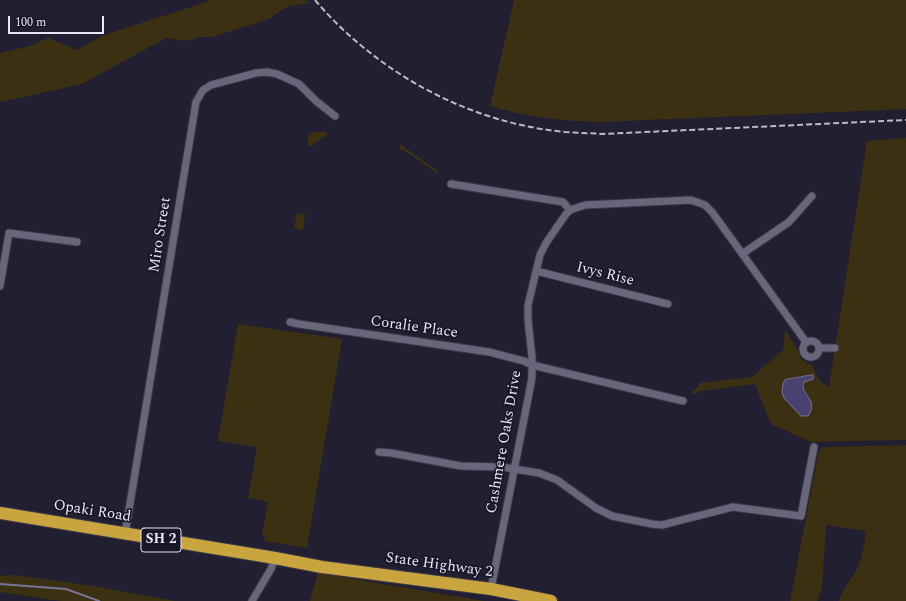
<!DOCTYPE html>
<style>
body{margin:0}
#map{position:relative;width:906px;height:601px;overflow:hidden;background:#211f31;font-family:Spectral,serif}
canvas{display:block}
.scale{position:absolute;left:8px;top:16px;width:96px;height:18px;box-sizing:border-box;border:2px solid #e8e7f3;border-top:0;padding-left:5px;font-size:12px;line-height:14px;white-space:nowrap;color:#e8e7f3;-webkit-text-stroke:3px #181627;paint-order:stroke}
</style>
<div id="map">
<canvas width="906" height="601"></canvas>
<div class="scale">100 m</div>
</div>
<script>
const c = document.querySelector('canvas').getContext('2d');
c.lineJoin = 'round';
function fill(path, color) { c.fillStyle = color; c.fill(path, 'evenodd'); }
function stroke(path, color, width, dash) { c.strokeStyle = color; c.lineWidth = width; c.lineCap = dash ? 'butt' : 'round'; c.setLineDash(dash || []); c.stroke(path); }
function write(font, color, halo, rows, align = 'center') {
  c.font = font + ' Spectral,serif'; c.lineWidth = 3.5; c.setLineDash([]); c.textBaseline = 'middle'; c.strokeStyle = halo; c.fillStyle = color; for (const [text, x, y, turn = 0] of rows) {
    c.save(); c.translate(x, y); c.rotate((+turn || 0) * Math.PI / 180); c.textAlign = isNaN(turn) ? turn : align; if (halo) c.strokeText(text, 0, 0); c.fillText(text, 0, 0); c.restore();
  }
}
fill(new Path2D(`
 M 212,0 L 306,0 L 309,3 L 286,7 L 269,19 L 212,37 L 200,37 L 186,41 L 166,38 L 82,84 L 0,102 L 0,53 L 30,46 L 48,38 L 77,50 L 102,36 Z
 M 514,0 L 906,0 L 906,109 L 602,122 C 563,121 526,117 490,106 Z
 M 323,131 L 328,134 L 311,146 L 307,145 L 309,133 Z
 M 906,138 L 906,440 L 811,442 L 771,424 L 755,384 L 700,391 L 694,394 L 692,392 L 696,389 L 700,383 L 752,377 L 783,350 L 785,330 C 789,336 793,341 796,347 C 800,356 800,362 811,364 L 819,380 L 829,387 L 867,141 Z
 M 400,144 L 439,172 L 437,173 L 405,151 L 400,149 Z
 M 297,213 L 305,214 L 303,230 L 294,228 Z
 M 238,324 L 342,339 L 307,548 L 264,541 L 265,536 L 262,535 L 268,502 L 248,498 L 257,447 L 218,441 Z
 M 906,445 L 906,601 L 839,601 C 842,590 850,581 856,571 C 862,558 864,545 866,531 L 827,525 L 826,525 L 822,587 L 817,601 L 790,601 L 819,451 L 824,447 Z
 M 318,573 L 484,601 L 310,601 Z
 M 14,575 L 87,585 L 175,601 L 61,601 L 0,592 L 0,576 Z`), '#3c3013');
const water = new Path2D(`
 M 813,375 L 813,379 L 804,382 C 799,395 820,399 808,416 L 801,416 L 784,398 L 782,392 L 783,384 L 785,380 Z`);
fill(water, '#494170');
stroke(water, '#797397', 1);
stroke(new Path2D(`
 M 0,584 L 66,589 L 99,601`), '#797397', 2);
const street = new Path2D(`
 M 451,184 L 563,202 L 570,210
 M 742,254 L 789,222 L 812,196
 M 536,271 L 668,304
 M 0,286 L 9,233 L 77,242
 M 290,322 L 299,324 L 489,352 L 524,361 L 532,365 L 683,401
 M803 349a8 8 0 1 1 16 0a8 8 0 1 1-16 0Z
 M 820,348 L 835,348
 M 379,452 L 391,453 L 461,466 L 502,467 L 539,473 L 557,480 L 596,508 L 612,516 L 652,524 L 662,525 L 733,507 L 801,516 L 814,447
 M 125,534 L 196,102 L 203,90 L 211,85 L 256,73 L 267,72 L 277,74 L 299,84 L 316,101 L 335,116
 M 491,589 L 532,378 L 532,357 L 528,320 L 528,305 L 540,255 L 546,243 L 566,214 L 570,210 L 585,205 L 691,200 L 705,205 L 712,212 L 806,342
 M 252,601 L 271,569 L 275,558`);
const highway = new Path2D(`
 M 0,513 L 275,558 L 322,567 L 491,589 L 551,601`);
stroke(street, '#3c3949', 9);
stroke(highway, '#3c3949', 14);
stroke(street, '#68667b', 7);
stroke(highway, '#caa53f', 12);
stroke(new Path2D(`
 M 315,0 C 377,73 469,123 565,132 C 578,133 590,133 602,134 L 906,120`), '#bcbbc8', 2, [6, 3]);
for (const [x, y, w] of [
 [161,540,40]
]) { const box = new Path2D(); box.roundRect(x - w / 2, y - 12, w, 24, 3); c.fillStyle = '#181627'; c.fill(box); stroke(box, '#e8e7f3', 1); }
write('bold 14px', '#e8e7f3', null, [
 ["SH 2",161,540]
]);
write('15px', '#e8e7f3', '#181627', [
 ["Miro Street",161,235,-81],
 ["Ivys Rise",605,275,14],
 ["Coralie Place",414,328,8],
 ["Cashmere Oaks Drive",505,442,-80],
 ["Opaki Road",92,512,9],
 ["State Highway 2",439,566,8]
]);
</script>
